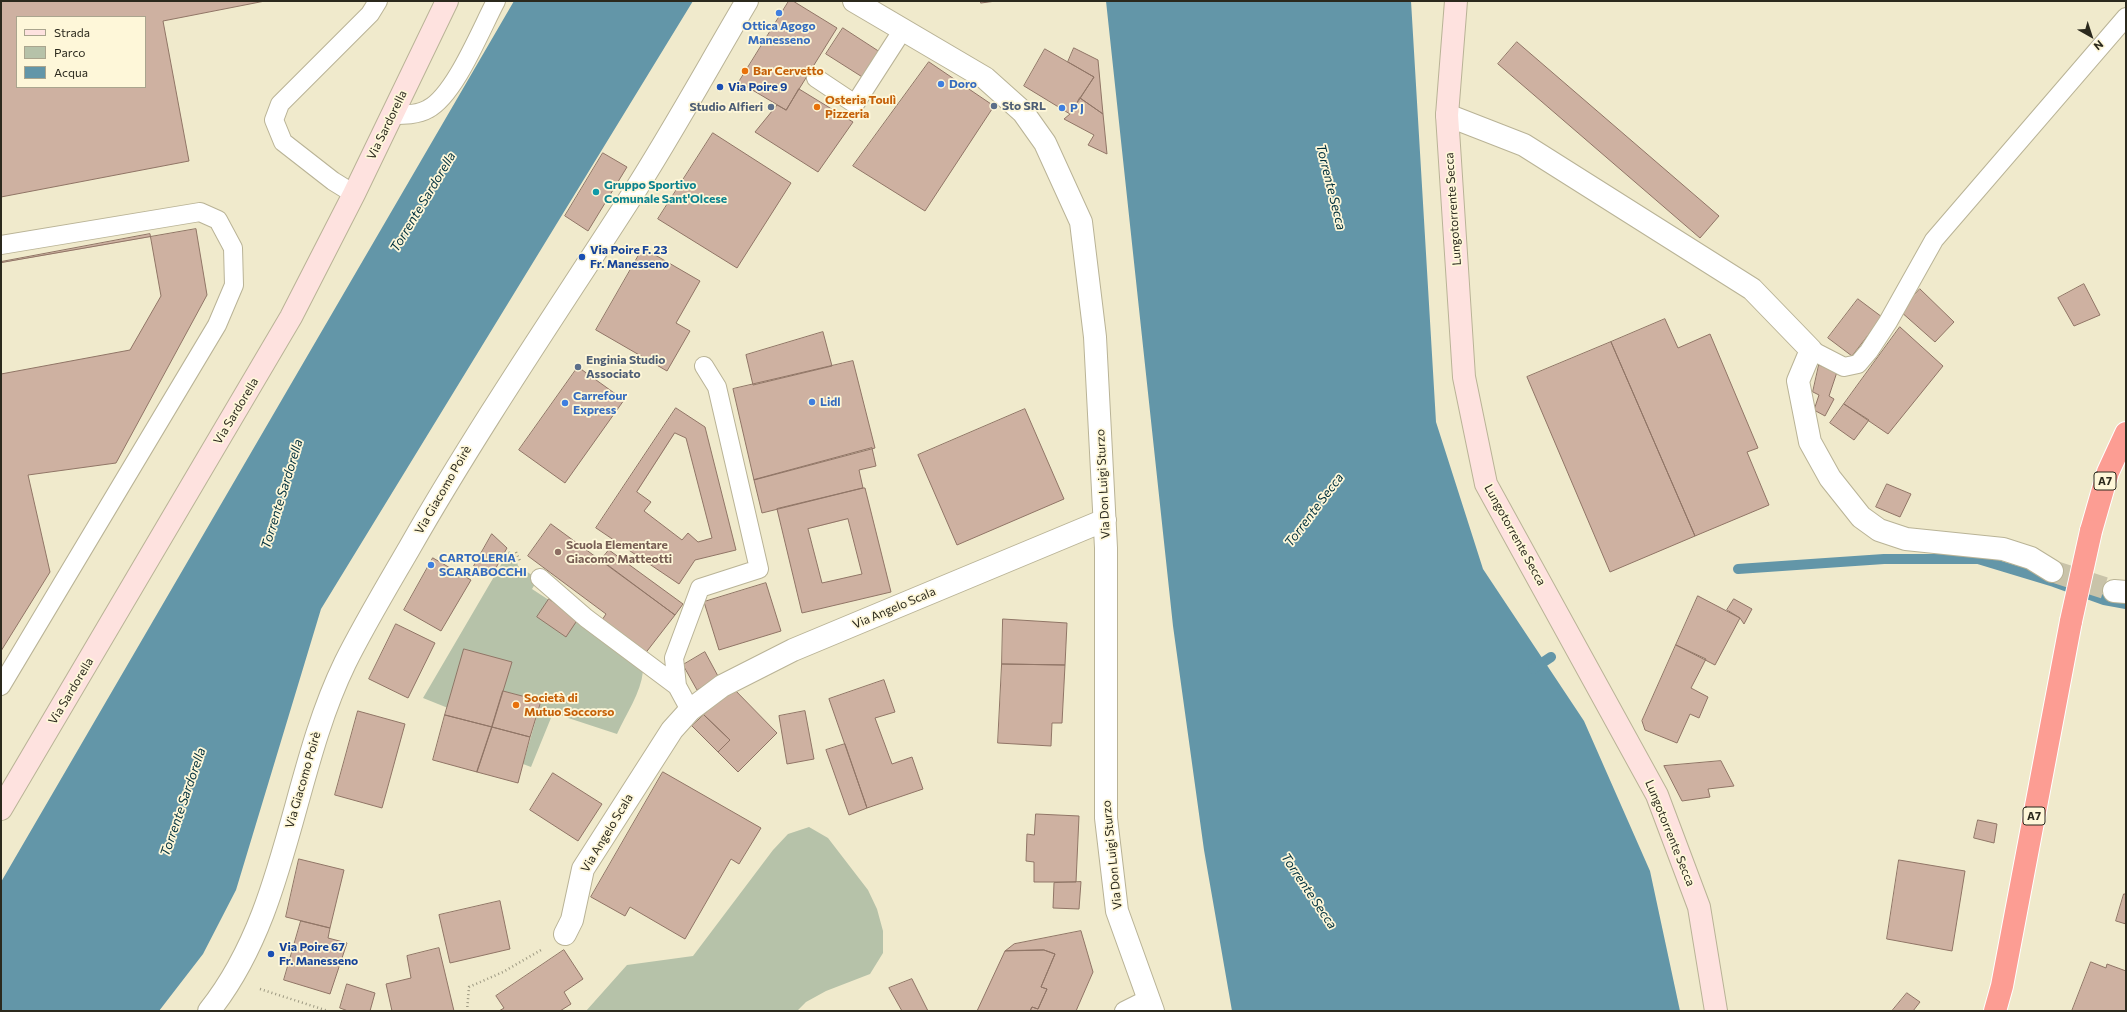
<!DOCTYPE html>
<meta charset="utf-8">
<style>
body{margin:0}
#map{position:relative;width:2127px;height:1012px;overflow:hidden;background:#f0eacc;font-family:Commissioner,sans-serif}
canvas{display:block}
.frame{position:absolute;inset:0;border:2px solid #2b291d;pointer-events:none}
.legend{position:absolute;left:16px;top:16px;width:130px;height:72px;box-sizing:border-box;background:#fef7d9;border:1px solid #aaa58e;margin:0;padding:5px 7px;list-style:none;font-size:12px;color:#2b291d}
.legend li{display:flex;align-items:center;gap:8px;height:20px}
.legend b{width:20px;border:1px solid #aaa58e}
.north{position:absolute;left:2071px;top:16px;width:40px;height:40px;-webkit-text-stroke:3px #fef7d9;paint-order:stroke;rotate:141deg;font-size:11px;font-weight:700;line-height:16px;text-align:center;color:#2b291d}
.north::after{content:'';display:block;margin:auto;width:14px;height:18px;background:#2b291d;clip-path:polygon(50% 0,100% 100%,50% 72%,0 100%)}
</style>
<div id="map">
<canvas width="2127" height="1012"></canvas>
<div class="frame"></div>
<ul class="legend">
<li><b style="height:5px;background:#fee2df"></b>Strada</li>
<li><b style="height:11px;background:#b6c2a9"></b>Parco</li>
<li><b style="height:11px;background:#6396a8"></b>Acqua</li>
</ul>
<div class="north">N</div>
</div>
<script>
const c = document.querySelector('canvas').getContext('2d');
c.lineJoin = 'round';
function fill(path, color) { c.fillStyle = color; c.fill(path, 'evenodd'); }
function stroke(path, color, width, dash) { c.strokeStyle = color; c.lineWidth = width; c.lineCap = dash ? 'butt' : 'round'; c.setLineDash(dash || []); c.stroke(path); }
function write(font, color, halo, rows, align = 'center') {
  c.font = font + ' Commissioner,sans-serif'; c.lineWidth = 3.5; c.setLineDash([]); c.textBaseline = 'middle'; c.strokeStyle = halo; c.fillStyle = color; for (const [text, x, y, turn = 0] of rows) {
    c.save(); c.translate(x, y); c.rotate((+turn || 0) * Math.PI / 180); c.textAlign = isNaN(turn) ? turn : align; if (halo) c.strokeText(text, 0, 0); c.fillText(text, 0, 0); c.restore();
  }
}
fill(new Path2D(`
 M 509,551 L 515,555 L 518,566 L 538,579 L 532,589 L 578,619 L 643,671 C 641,693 626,714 617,734 L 553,713 L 531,767 L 523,764 L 541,702 L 503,691 L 448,708 L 423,698 Z
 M 809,827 L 828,838 L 868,890 L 877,909 L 883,931 L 883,953 L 870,974 L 826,991 L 806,1002 L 797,1011 L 586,1011 L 627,965 L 693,956 L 773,850 L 788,834 Z`), '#b6c2a9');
fill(new Path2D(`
 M 514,1 L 693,1 L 321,609 L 236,890 L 203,954 L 159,1011 L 1,1011 L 1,882 Z
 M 1106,1 L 1411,1 L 1436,422 L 1483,569 L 1584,721 L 1650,871 L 1680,1011 L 1232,1011 L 1204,850 L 1173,626 Z`), '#6396a8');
stroke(new Path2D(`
 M 1738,569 L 1884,559 L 1978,559 L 2054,582 L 2104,600 L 2126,604
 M 1533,669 L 1551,657`), '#6396a8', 10);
const building = new Path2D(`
 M 1,1 L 265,1 L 163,21 L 189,161 L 1,197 ZM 17,17 L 145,17 L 145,87 L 17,87 Z
 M 789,1 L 793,1 L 837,28 L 786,110 L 739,82 Z
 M 981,1 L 996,1 L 981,3 Z
 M 843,28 L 883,54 L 867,80 L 826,54 Z
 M 1517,42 L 1719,216 L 1700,238 L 1498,64 Z
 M 1074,48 L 1098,60 L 1103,114 L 1080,98 L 1094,77 L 1068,62 Z
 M 1045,49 L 1094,77 L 1070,114 L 1024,86 Z
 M 929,62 L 994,106 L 925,211 L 853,166 Z
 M 799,89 L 853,122 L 818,172 L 755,132 L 777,105 L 786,110 Z
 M 1080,98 L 1103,114 L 1107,154 L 1088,145 L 1094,135 L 1064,119 L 1070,114 Z
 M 713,133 L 791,183 L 737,268 L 658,219 Z
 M 603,153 L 627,167 L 588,231 L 565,216 Z
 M 196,229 L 207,295 L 116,463 L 28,475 L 50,572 L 1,651 L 1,263 Z
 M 150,234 L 161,296 L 130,350 L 1,374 L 1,262 Z
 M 643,248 L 700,281 L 676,323 L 690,331 L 667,371 L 596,330 Z
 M 2084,284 L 2100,315 L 2074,326 L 2058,298 Z
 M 1920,289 L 1954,322 L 1935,342 L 1900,311 Z
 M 1858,299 L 1882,317 L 1852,356 L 1828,338 Z
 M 1665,319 L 1678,348 L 1710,334 L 1758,448 L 1747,452 L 1769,505 L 1695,536 L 1611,342 Z
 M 1900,327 L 1943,366 L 1888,434 L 1844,404 Z
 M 823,332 L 832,366 L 753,385 L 746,355 Z
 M 1611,342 L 1695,536 L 1610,572 L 1527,377 Z
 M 853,361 L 875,448 L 754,480 L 733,389 Z
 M 1819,365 L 1837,372 L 1829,396 L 1834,399 L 1825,416 L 1814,410 L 1819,395 L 1813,392 Z
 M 578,367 L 624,400 L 565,483 L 519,450 Z
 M 1844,404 L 1869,420 L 1854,440 L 1830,423 Z
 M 676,408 L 705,427 L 736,550 L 695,560 L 679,584 L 596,528 Z
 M 1025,409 L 1064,499 L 957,545 L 918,455 Z
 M 675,433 L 686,438 L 712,538 L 698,542 L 688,533 L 682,540 L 644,511 L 651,502 L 637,492 Z
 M 872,448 L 876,466 L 859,470 L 863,488 L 762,513 L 754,480 Z
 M 1887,484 L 1911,494 L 1900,517 L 1876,507 Z
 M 863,488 L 865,488 L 891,592 L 802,613 L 777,509 Z
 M 848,519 L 862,574 L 822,583 L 808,529 Z
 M 551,524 L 675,615 L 644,655 L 600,623 L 606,614 L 528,556 Z
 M 492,534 L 507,548 L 492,575 L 474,566 Z
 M 609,550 L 683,604 L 675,615 L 601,560 Z
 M 433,558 L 471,580 L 441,631 L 404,610 Z
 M 766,583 L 781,631 L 719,650 L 704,602 Z
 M 1698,596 L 1740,618 L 1715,665 L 1676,645 Z
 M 549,599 L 578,619 L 566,637 L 537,617 Z
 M 1734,599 L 1752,609 L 1744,624 L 1740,618 L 1727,610 Z
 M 1003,619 L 1067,623 L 1065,665 L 1002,664 Z
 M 396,624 L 435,643 L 408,698 L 369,679 Z
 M 1676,645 L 1706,659 L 1691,688 L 1708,697 L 1699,718 L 1690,714 L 1677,743 L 1645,730 L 1642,721 Z
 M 464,649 L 512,662 L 492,727 L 445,715 Z
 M 705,652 L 719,678 L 697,690 L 683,665 Z
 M 1002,664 L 1065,665 L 1062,723 L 1052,723 L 1051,746 L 998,743 Z
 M 884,680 L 895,712 L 875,718 L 892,764 L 912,757 L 923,789 L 867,808 L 829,699 Z
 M 732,687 L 777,733 L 738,772 L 718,752 L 730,740 L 704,715 Z
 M 503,691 L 541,701 L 530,737 L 492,727 Z
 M 358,711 L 405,724 L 382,808 L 335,795 Z
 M 805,711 L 814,759 L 787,764 L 779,716 Z
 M 445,715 L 492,727 L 477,772 L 433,760 Z
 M 704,715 L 730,740 L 718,752 L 692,726 Z
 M 492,727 L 530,737 L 518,783 L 477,772 Z
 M 845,744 L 867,808 L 849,815 L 826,750 Z
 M 1721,761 L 1734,786 L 1708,789 L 1710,797 L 1682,801 L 1664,766 Z
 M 663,772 L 761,828 L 739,864 L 731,859 L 685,939 L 630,907 L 625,916 L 591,897 Z
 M 553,773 L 602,804 L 578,841 L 530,810 Z
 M 1036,814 L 1079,816 L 1076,882 L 1034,882 L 1034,862 L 1026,861 L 1027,834 L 1034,835 Z
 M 1978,820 L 1997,824 L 1994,843 L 1974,838 Z
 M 299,859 L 344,870 L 330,928 L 286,917 Z
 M 1899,860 L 1965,871 L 1952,951 L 1887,939 Z
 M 1081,882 L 1079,909 L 1053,908 L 1054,883 Z
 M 2124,894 L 2126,894 L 2126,924 L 2116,921 Z
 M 500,901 L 510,949 L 450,963 L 439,915 Z
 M 301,921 L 330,928 L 328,938 L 347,943 L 330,994 L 284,980 Z
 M 1081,931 L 1093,972 L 1076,1011 L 1030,1011 L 1032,1007 L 1038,1009 L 1047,989 L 1041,987 L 1055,954 L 1044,950 L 1005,951 L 1014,944 Z
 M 439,948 L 454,1011 L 392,1011 L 386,984 L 411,978 L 407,956 Z
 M 564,950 L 583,979 L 564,992 L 571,1004 L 560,1011 L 499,1011 L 504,1008 L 496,996 Z
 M 1044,950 L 1055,954 L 1041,987 L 1047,989 L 1038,1009 L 1032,1007 L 1030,1011 L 977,1011 L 1005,951 Z
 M 2091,962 L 2106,968 L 2107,964 L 2126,971 L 2126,1011 L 2072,1011 Z
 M 912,979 L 928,1011 L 902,1011 L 889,988 Z
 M 347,984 L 375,993 L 370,1011 L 348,1011 L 340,1008 Z
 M 1907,993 L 1920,1002 L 1913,1011 L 1892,1011 Z`);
fill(building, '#ceb1a1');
stroke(building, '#907566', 1);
stroke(new Path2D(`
 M 2052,571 L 2114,591`), '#c9c3a9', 22, [22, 11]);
const service = new Path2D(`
 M 816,78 L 855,104 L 902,31
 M 392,115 C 403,115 418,115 428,109 C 455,95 481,29 496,1
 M 354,194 L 333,181 L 283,142 L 274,120 L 280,104 L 370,14 L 378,1
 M 1,245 L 200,212 L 218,220 L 233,248 L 234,285 L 217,325 L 1,686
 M 1811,350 L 1844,367 L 1858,364 L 1869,351 L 1888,322 L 1934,240 L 2126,17
 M 540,578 L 586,618 L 677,686 L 690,710
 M 677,686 L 674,658 L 700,588 L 759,569 L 717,387 L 704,366
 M 1124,1011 L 1148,999`);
const minor = new Path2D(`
 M 854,1 L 985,78 L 1023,112 L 1045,143 L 1081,222 L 1095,337 L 1106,548 L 1106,818 L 1117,911 L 1153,1011
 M 1447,115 L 1524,145 L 1752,289 L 1811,350 L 1798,381 L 1810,442 L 1830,478 L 1861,517 L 1879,530 L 1906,539 L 2003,549 L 2031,558 L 2052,571
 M 2114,591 L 2126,592
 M 565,934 L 572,920 L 583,869 L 672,730 L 690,710 L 722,686 L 793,650 L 1105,520
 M 209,1011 C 288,912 291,774 345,663 C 365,623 388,585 410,547 C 478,428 555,315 629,200 C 671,135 708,67 747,1`);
const secondary = new Path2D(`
 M 1456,1 L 1447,115 L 1464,377 L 1486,484 L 1657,795 L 1699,907 L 1716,1011
 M 1,809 L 291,317 L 354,194 L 447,1`);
const motorway = new Path2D(`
 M 2091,531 L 2108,472 L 2126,433
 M 1995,1011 L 2002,986 L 2071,621`);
stroke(service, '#b9b396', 20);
stroke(minor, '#b9b396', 24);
stroke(secondary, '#b9b396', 24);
stroke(motorway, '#fff', 24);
stroke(new Path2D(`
 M 516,552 L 520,561
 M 260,989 L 328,1011
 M 467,1011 L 469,987 L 503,972 L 541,950`), '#9c9881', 2.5, [1, 3]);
stroke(service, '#fff', 18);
stroke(minor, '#fff', 22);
stroke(secondary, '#fee2df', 22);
stroke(motorway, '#fc9d93', 22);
const motorwayBridge = new Path2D(`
 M 2071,621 L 2091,531`);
stroke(motorwayBridge, '#fff', 24, []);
stroke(motorwayBridge, '#fc9d93', 22);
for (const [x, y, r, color] of [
 [779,13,4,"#3f7fe0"],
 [745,71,4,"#e8710a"],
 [941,84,4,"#3f7fe0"],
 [720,87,4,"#1a4fb4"],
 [994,106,4,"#5c6f8a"],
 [771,107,4,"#5c6f8a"],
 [817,107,4,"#e8710a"],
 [1062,108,4,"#3f7fe0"],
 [596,192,4,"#0f9aa8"],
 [582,257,4,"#1a4fb4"],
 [578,367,4,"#5c6f8a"],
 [812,402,4,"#3f7fe0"],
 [565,403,4,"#3f7fe0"],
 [558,552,4,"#8d6e63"],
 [431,565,4,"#3f7fe0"],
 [516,705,4,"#e8710a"],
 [271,954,4,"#1a4fb4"]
]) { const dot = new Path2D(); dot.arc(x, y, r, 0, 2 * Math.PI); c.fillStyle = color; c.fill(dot); stroke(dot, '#fef7d9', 1.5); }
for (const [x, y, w] of [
 [2105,481,22],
 [2034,816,22]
]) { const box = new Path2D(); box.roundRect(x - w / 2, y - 9, w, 18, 3); c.fillStyle = '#fef7d9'; c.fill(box); stroke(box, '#2b291d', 1); }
write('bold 11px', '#2b291d', null, [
 ["A7",2105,481],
 ["A7",2034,816]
]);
write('bold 12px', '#366cbe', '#fef7d9', [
 ["Ottica Agogo",779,26,"center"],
 ["Manesseno",779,40,"center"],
 ["Doro",949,84],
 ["P J",1070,108],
 ["Carrefour",573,396],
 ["Express",573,410],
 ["Lidl",820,402],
 ["CARTOLERIA",439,558],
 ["SCARABOCCHI",439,572]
], 'left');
write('bold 12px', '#c56008', '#fef7d9', [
 ["Bar Cervetto",753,71],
 ["Osteria Toulì",825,100],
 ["Pizzeria",825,114],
 ["Società di",524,698],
 ["Mutuo Soccorso",524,712]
], 'left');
write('bold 12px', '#164399', '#fef7d9', [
 ["Via Poire 9",728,87],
 ["Via Poire F. 23",590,250],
 ["Fr. Manesseno",590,264],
 ["Via Poire 67",279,947],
 ["Fr. Manesseno",279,961]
], 'left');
write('bold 12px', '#4e5e75', '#fef7d9', [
 ["Sto SRL",1002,106],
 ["Studio Alfieri",763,107,"right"],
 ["Enginia Studio",586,360],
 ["Associato",586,374]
], 'left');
write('12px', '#2b291d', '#fef7d9', [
 ["Via Sardorella",387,125,-64],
 ["Lungotorrente Secca",1453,209,-94],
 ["Via Sardorella",236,411,-59],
 ["Via Don Luigi Sturzo",1103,484,-93],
 ["Via Giacomo Poirè",443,490,-60],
 ["Lungotorrente Secca",1515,535,61],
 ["Via Angelo Scala",894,608,-23],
 ["Via Sardorella",71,691,-59],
 ["Via Giacomo Poirè",303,780,-74],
 ["Via Angelo Scala",607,833,-59],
 ["Lungotorrente Secca",1670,833,68],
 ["Via Don Luigi Sturzo",1112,855,-96]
]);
write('bold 12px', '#0d838f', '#fef7d9', [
 ["Gruppo Sportivo",604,185],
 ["Comunale Sant'Olcese",604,199]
], 'left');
write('bold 12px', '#785e54', '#fef7d9', [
 ["Scuola Elementare",566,545],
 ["Giacomo Matteotti",566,559]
], 'left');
write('italic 13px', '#00303d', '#fef7d9', [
 ["Torrente Secca",1331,187,76],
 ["Torrente Sardorella",423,202,-59],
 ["Torrente Sardorella",282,494,-73],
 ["Torrente Secca",1314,510,-53],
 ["Torrente Sardorella",183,802,-71],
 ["Torrente Secca",1309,891,56]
]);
</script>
